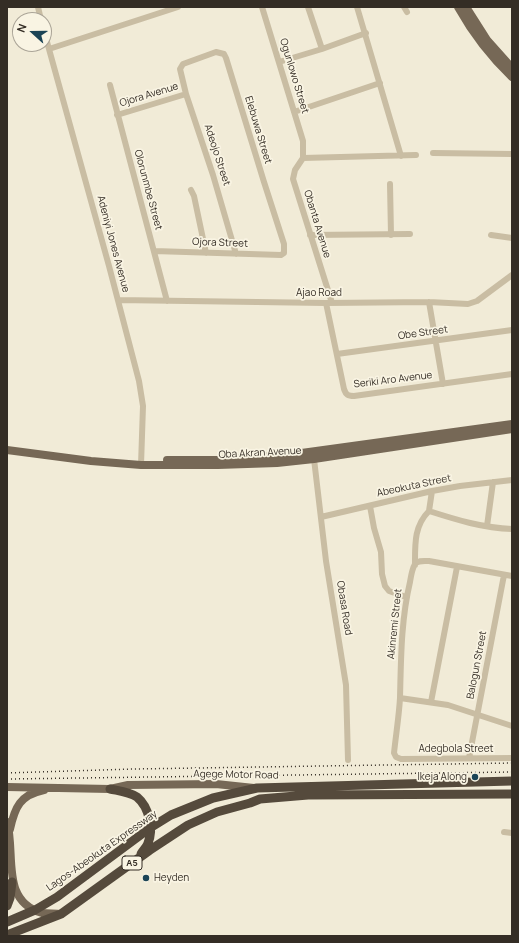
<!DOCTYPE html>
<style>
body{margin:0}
#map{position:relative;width:519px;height:943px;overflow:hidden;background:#f1ebd7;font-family:Manrope,sans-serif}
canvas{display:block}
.frame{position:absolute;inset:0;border:8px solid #342d25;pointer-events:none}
.north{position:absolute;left:12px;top:12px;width:40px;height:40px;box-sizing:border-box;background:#f9f4e3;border:1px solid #aaa497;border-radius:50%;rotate:291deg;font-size:11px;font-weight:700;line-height:16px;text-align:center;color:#342d25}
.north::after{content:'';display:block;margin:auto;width:14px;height:18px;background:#1b4456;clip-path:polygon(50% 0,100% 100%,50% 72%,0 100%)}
</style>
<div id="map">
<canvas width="519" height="943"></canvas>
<div class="frame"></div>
<div class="north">N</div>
</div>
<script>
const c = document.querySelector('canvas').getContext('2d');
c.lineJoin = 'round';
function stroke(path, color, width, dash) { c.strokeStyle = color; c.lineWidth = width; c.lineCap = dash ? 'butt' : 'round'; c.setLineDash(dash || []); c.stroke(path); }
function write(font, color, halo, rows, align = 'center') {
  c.font = font + ' Manrope,sans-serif'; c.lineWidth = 3.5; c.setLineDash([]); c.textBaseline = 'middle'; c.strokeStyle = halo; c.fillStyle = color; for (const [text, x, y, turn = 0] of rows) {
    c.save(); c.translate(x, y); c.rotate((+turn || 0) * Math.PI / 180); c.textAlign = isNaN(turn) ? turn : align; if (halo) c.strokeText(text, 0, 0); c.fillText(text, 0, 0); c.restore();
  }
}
stroke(new Path2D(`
 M 38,7 L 41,20
 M 262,7 L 303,141 L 303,158 L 295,170 L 293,179 L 332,303
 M 308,7 L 322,49
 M 357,7 L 401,156
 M 404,7 L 407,12
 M 44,31 L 109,266 L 139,381 L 143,406 L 141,465
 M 49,49 L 178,7
 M 279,62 L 322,49 L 366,33
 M 110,85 L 167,301
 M 294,112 L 380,83
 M 117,115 L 186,94
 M 433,153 L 512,154
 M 303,158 L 416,155
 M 390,184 L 391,235
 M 191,190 L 194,196 L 206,253
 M 310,235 L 410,234
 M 491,235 L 512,238
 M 154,251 L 281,255 L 284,253 L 284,244 L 264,182 L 226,58 L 224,54 L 216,52 L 183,64 L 180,69 L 186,94 L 213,175 L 236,254
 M 118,300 L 326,303 L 429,302 L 468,304 L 477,301 L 512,275
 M 429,302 L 443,384
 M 326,303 L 344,389 C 346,395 348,396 354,396 L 512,374
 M 337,354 L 512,330
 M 314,459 L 326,561 L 346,685 L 348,760
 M 432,491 L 429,511 C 457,520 483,528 512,529
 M 370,506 L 374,528 L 381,552 L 382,574 L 385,586 L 389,591 L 406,597
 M 321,517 L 432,491 L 460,486 L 512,480
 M 487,526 L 493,482
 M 415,565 C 415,544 414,526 429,511
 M 512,576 L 429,561 C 424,561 418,560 415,564 C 412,569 411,576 410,582 C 401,620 401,659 400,698 C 399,716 396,734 394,753 L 396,757 L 401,759 L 512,758
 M 400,698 L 448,705 L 512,726
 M 431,702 L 457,567
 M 469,758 L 504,575
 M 504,832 L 512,833`), '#c9bda3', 6);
stroke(new Path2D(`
 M 458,7 C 472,32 491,57 512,77
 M 466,7 L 487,40 L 512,68
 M 7,450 L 91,461 L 141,465 L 218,465 L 277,463 L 314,459 L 512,429
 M 167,460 L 218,460 L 287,455 L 512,424
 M 7,787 L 110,789 L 128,785 L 216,784 L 254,788
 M 7,822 C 16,854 0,901 42,913 C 48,914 55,913 61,914
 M 10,829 C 15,807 20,795 44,790`), '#766856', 8);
stroke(new Path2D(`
 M 110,789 C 119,791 129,792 137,797 C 149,807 154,829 148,843 C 147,847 143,850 141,854
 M 7,906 L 10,898 L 12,882
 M 7,922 L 35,910 L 57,897 L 150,828 L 171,815 L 213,798 L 257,788 L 512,781
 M 7,935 L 61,914 L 150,850 L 188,825 L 217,812 L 250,803 L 260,799 L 308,795 L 512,794`), '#554a3c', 9);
stroke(new Path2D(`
 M 7,773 L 133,769 L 512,763
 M 7,779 L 512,772`), '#342d25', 1.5, [1, 3]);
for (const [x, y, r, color] of [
 [475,777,4,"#1b4456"],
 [146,878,4,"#1b4456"]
]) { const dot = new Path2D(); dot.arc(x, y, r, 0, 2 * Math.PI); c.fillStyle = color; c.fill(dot); stroke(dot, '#f9f4e3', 1.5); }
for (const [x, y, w] of [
 [132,863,20]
]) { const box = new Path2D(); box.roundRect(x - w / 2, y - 7, w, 14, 3); c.fillStyle = '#f9f4e3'; c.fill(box); stroke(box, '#342d25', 1); }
write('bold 9px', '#342d25', null, [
 ["A5",132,863]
]);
write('10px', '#342d25', '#f9f4e3', [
 ["Ogunlowo Street",294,76,73],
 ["Ojora Avenue",149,95,-17],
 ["Elebuwa Street",258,130,73],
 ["Adeojo Street",217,155,72],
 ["Olorunmbe Street",148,190,75],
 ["Obanta Avenue",317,224,73],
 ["Ojora Street",220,243,2],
 ["Adeniyi Jones Avenue",113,244,75],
 ["Ajao Road",319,293],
 ["Obe Street",423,333,-8],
 ["Seriki Aro Avenue",393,380,-7],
 ["Oba Akran Avenue",260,453,-3],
 ["Abeokuta Street",414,486,-12],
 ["Obasa Road",344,608,81],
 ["Akinremi Street",395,624,-84],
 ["Balogun Street",477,665,-79],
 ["Adegbola Street",456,749],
 ["Agege Motor Road",236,775,1],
 ["Lagos-Abeokuta Expressway",102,851,-35]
]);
write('10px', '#342d25', '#f9f4e3', [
 ["Ikeja Along",467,777],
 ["Heyden",154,878,"left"]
], 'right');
</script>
